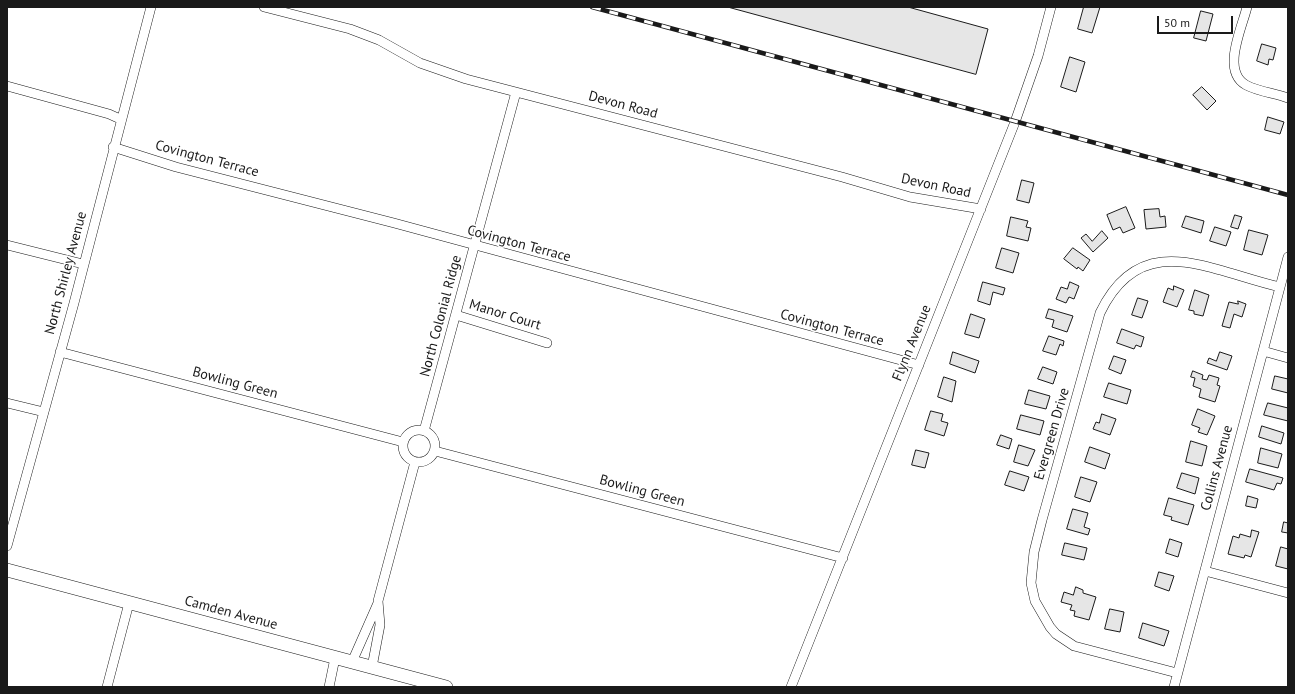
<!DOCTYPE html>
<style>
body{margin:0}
#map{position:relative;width:1295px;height:694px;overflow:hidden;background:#fff;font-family:"PT Sans",sans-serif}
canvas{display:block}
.frame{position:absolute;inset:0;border:8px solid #1a1a1a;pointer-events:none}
.scale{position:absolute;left:1157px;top:16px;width:76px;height:18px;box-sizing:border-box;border:2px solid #1a1a1a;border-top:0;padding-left:5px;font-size:12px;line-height:14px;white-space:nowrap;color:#1a1a1a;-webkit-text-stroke:3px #fff;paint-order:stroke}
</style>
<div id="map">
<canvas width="1295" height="694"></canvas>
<div class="frame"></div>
<div class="scale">50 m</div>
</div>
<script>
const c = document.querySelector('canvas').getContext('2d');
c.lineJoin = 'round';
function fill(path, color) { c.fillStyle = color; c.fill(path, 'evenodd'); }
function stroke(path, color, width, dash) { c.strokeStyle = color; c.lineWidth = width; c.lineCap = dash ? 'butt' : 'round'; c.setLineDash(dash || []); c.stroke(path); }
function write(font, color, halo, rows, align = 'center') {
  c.font = font + ' "PT Sans",sans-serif'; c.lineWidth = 3; c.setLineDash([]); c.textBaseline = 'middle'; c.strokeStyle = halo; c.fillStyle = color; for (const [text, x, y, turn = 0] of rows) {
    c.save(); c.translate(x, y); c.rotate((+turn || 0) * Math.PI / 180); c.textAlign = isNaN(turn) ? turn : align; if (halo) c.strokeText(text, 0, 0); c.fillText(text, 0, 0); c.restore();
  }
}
const building = new Path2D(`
 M 728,7 L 908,7 L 988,29 L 976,74 Z
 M 1084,7 L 1100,7 L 1092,33 L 1078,29 Z
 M 1201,11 L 1213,14 L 1206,41 L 1194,38 Z
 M 1262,44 L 1276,48 L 1273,60 L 1269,59 L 1268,65 L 1257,61 Z
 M 1070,57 L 1085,62 L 1076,92 L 1061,87 Z
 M 1202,87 L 1216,101 L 1207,110 L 1193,95 Z
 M 1268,117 L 1284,122 L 1280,134 L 1265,130 Z
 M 1022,180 L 1034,183 L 1029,203 L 1017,200 Z
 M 1126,207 L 1135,228 L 1123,233 L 1120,227 L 1113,230 L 1107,215 Z
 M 1159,209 L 1160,217 L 1165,216 L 1166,227 L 1146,229 L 1144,210 Z
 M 1235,215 L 1242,217 L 1238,229 L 1231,227 Z
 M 1186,216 L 1204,221 L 1201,233 L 1182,227 Z
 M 1011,217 L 1028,221 L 1026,227 L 1031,228 L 1028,241 L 1007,236 Z
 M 1215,227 L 1231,232 L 1226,246 L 1210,241 Z
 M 1249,230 L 1268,235 L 1262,255 L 1244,250 Z
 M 1102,231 L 1108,238 L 1093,252 L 1081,238 L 1086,234 L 1092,241 Z
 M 1002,248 L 1019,253 L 1013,273 L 996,268 Z
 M 1073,248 L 1090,260 L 1083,271 L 1078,267 L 1077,269 L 1064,259 Z
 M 983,282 L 1005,288 L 1003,295 L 993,292 L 990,305 L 978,301 Z
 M 1070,282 L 1079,286 L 1074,299 L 1069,297 L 1066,303 L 1056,299 L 1061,287 L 1067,289 Z
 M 1174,286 L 1184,290 L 1177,307 L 1163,302 L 1168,288 L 1173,290 Z
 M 1195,290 L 1209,295 L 1203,316 L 1194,314 L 1194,311 L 1189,310 Z
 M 1138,298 L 1148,301 L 1142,318 L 1132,315 Z
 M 1238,301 L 1246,304 L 1242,317 L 1234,314 L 1230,328 L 1222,326 L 1229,302 L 1238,304 Z
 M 1049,309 L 1073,316 L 1067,332 L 1052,327 L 1054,320 L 1046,318 Z
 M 971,314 L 985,319 L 979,338 L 965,334 Z
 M 1122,329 L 1144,337 L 1141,347 L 1136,345 L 1134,349 L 1117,343 Z
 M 1049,336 L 1064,341 L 1063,346 L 1060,344 L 1056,355 L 1043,351 Z
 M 953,352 L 979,361 L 975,373 L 950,364 Z
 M 1220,352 L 1232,356 L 1227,370 L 1207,363 L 1209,358 L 1216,361 Z
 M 1114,356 L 1126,360 L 1121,374 L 1109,369 Z
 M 1043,367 L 1057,372 L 1053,384 L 1038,379 Z
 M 1193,371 L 1203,375 L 1202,379 L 1207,380 L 1209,375 L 1219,378 L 1217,385 L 1220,386 L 1215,402 L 1199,397 L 1201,389 L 1193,386 L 1195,378 L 1191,377 Z
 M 1275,376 L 1288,379 L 1288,393 L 1272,389 Z
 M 944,377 L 956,381 L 952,402 L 938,397 Z
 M 1109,383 L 1131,390 L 1127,404 L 1104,397 Z
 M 1029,390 L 1050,396 L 1046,409 L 1025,404 Z
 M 1268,403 L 1288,408 L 1288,421 L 1264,415 Z
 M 1198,409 L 1215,416 L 1207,435 L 1198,432 L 1200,428 L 1192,425 Z
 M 931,411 L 943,414 L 941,421 L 948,423 L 944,436 L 925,430 Z
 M 1102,414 L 1116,419 L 1110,435 L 1093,429 L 1096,422 L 1099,423 Z
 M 1021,415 L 1044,421 L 1040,435 L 1017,429 Z
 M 1262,426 L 1284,433 L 1281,444 L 1259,437 Z
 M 1001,435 L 1012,439 L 1009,449 L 997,445 Z
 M 1191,441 L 1207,446 L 1202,466 L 1186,462 Z
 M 1019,445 L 1035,450 L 1028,466 L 1014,462 Z
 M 1090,447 L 1110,454 L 1105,469 L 1085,462 Z
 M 1261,448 L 1282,454 L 1278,468 L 1258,463 Z
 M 916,450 L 929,453 L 925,468 L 912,465 Z
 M 1250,469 L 1283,478 L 1281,484 L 1277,483 L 1274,490 L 1246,482 Z
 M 1010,471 L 1029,477 L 1024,491 L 1005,485 Z
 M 1182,473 L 1199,478 L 1195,494 L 1177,488 Z
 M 1081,477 L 1097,482 L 1090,502 L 1075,497 Z
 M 1248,496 L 1258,499 L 1256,508 L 1246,506 Z
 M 1169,498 L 1194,505 L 1188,525 L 1171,520 L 1172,517 L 1164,515 Z
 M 1073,509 L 1088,513 L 1084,527 L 1090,529 L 1088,535 L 1067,529 Z
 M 1284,522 L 1288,523 L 1288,533 L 1282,532 Z
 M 1252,530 L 1259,532 L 1251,557 L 1245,555 L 1244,558 L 1228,554 L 1233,536 L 1239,538 L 1240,534 L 1250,537 Z
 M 1170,539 L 1182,543 L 1178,557 L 1166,553 Z
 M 1065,543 L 1087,548 L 1084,560 L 1062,555 Z
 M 1281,547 L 1288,549 L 1288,569 L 1276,566 Z
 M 1159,572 L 1174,576 L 1169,591 L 1155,586 Z
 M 1076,587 L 1083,590 L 1083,593 L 1096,597 L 1089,620 L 1074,616 L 1075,611 L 1070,610 L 1072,605 L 1061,602 L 1064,592 L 1073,595 Z
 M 1110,609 L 1124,612 L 1120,632 L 1105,629 Z
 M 1143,623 L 1169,631 L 1164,646 L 1139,638 Z`);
fill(building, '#e6e6e6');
stroke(building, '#1a1a1a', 1);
const minor = new Path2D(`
 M 264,7 L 350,29 L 379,40 L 420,63 L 466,79 L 842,177 L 910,197 L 981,209
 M 1247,7 C 1242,28 1221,71 1246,85 C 1259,92 1275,93 1288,98
 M 7,86 L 109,114 L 120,119
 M 113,147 L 176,167 L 394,223 L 919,365
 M 7,245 L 83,264
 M 456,315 L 547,343
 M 1263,351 L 1288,358
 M 60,352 L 403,442
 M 7,403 L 44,412
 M403 446a16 16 0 1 1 32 0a16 16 0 1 1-32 0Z
 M 424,431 L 516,92
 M 435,451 L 843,558
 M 7,546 L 74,303 L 151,7
 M 1205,571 L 1288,593
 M 352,662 L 378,603
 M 372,667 L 380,625 L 378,601 L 415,462
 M 1177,673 L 1074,646 L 1056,634 L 1050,627 L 1035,601 L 1031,583 L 1034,552 L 1042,520 L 1100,313 C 1141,227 1210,271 1280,287
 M 107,687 L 129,603
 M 329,687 L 335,658
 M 791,687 L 1015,122 L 1038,56 L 1051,7
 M 1174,687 L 1288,257`);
const secondary = new Path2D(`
 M 7,570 L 446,687`);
stroke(minor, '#1a1a1a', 10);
stroke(secondary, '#1a1a1a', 14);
stroke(minor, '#fff', 9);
stroke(secondary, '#fff', 13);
const rail = new Path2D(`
 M 592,7 L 1288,195`);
stroke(rail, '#1a1a1a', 4.5);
stroke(rail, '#fff', 3, [9]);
write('14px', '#1a1a1a', '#fff', [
 ["Devon Road",623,105,15],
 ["Covington Terrace",207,159,15],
 ["Devon Road",936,186,12],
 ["Covington Terrace",519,244,15],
 ["North Shirley Avenue",66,273,-75],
 ["Manor Court",505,315,17],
 ["North Colonial Ridge",441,316,-75],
 ["Covington Terrace",832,328,15],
 ["Flynn Avenue",912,343,-68],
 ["Bowling Green",235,383,15],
 ["Evergreen Drive",1052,434,-74],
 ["Collins Avenue",1217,468,-75],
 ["Bowling Green",642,491,15],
 ["Camden Avenue",231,613,15]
]);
</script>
